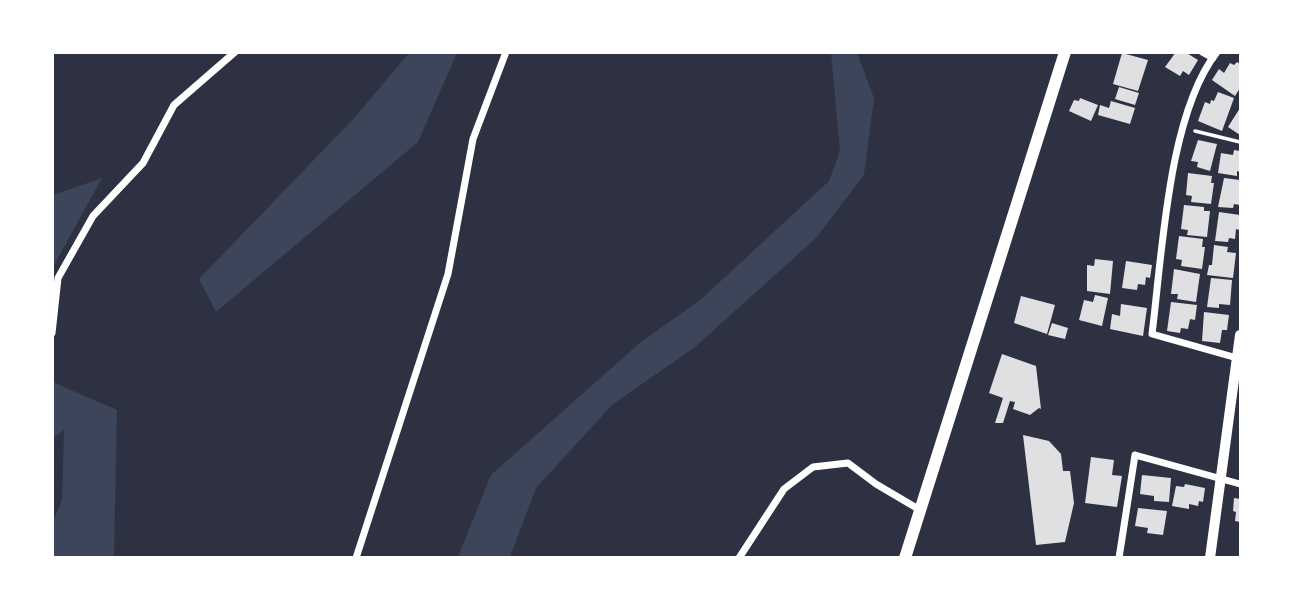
<!DOCTYPE html>
<style>
body{margin:0}
#map{position:relative;width:1293px;height:610px;overflow:hidden;background:#2d3142;font-family:"DM Sans",sans-serif}
canvas{display:block}
.frame{position:absolute;inset:0;border:54px solid #fff;pointer-events:none}
</style>
<div id="map">
<canvas width="1293" height="610"></canvas>
<div class="frame"></div>
</div>
<script>
const c = document.querySelector('canvas').getContext('2d');
c.lineJoin = 'round';
function fill(path, color) { c.fillStyle = color; c.fill(path, 'evenodd'); }
function stroke(path, color, width, dash) { c.strokeStyle = color; c.lineWidth = width; c.lineCap = dash ? 'butt' : 'round'; c.setLineDash(dash || []); c.stroke(path); }
fill(new Path2D(`
 M 409,53 L 457,53 L 418,142 L 216,312 L 199,279 L 356,116 Z
 M 831,53 L 857,53 L 874,98 L 864,175 L 816,238 L 695,347 L 612,405 L 536,488 L 510,557 L 458,557 L 491,475 L 642,341 L 699,301 L 829,181 L 840,151 Z
 M 102,178 L 53,267 L 53,195 Z
 M 53,382 L 117,410 L 114,555 L 112,557 L 53,557 L 53,521 L 62,500 L 64,430 L 53,438 Z`), '#3c4559');
fill(new Path2D(`
 M 1176,52 L 1185,52 L 1198,60 L 1189,75 L 1183,71 L 1180,76 L 1165,67 Z
 M 1122,53 L 1148,60 L 1138,91 L 1113,84 Z
 M 1237,62 L 1240,64 L 1240,88 L 1235,96 L 1212,80 L 1219,69 L 1224,73 L 1230,63 L 1234,65 Z
 M 1119,87 L 1139,93 L 1135,105 L 1115,99 Z
 M 1218,92 L 1234,98 L 1222,131 L 1198,121 L 1205,102 L 1210,104 L 1211,100 L 1214,101 Z
 M 1080,98 L 1098,105 L 1091,121 L 1069,111 L 1074,100 L 1079,101 Z
 M 1111,101 L 1135,108 L 1130,124 L 1098,115 L 1100,105 L 1109,108 Z
 M 1240,108 L 1240,135 L 1228,127 Z
 M 1198,140 L 1217,144 L 1210,171 L 1197,167 L 1198,162 L 1191,161 Z
 M 1234,150 L 1240,151 L 1240,172 L 1237,171 L 1237,176 L 1218,173 L 1221,153 L 1233,155 Z
 M 1188,173 L 1212,176 L 1211,183 L 1214,183 L 1211,204 L 1191,202 L 1192,196 L 1186,195 Z
 M 1224,178 L 1240,180 L 1240,205 L 1234,204 L 1233,208 L 1218,207 Z
 M 1184,205 L 1204,207 L 1204,211 L 1210,211 L 1207,237 L 1187,235 L 1188,230 L 1181,229 Z
 M 1219,212 L 1240,215 L 1239,230 L 1236,229 L 1235,239 L 1229,238 L 1228,242 L 1215,241 Z
 M 1179,236 L 1203,239 L 1202,247 L 1205,247 L 1202,269 L 1181,266 L 1182,260 L 1176,259 Z
 M 1214,245 L 1228,247 L 1227,252 L 1236,253 L 1233,278 L 1207,275 L 1209,265 L 1212,265 Z
 M 1095,259 L 1113,261 L 1110,294 L 1087,291 L 1087,265 L 1094,266 Z
 M 1126,261 L 1152,265 L 1150,278 L 1146,277 L 1145,285 L 1138,284 L 1137,290 L 1122,288 Z
 M 1174,269 L 1200,274 L 1196,302 L 1177,299 L 1178,294 L 1171,294 Z
 M 1211,278 L 1232,280 L 1230,305 L 1219,304 L 1219,308 L 1207,307 Z
 M 1095,295 L 1108,298 L 1102,326 L 1079,320 L 1084,300 L 1093,302 Z
 M 1021,296 L 1055,305 L 1047,334 L 1014,323 Z
 M 1171,302 L 1197,305 L 1195,320 L 1190,319 L 1188,329 L 1181,328 L 1180,333 L 1167,331 Z
 M 1121,304 L 1147,308 L 1143,336 L 1110,329 L 1112,314 L 1120,316 Z
 M 1204,312 L 1229,315 L 1227,330 L 1222,330 L 1220,343 L 1202,341 Z
 M 1052,323 L 1068,328 L 1065,339 L 1048,335 Z
 M 1002,354 L 1036,366 L 1041,409 L 1039,408 L 1030,415 L 1013,409 L 1015,402 L 1010,401 L 1003,423 L 995,423 L 1003,398 L 989,393 Z
 M 1023,435 L 1049,441 L 1061,454 L 1063,471 L 1070,471 L 1074,503 L 1065,542 L 1036,545 Z
 M 1091,457 L 1114,460 L 1112,475 L 1122,476 L 1117,507 L 1085,503 Z
 M 1142,475 L 1171,478 L 1169,502 L 1154,501 L 1154,496 L 1140,494 Z
 M 1185,484 L 1205,488 L 1203,502 L 1199,501 L 1198,506 L 1189,504 L 1189,509 L 1172,506 L 1176,486 L 1184,487 Z
 M 1234,498 L 1240,499 L 1240,522 L 1235,521 L 1236,512 L 1233,511 Z
 M 1138,508 L 1167,511 L 1163,535 L 1147,533 L 1148,528 L 1135,526 Z`), '#e0e0e3');
stroke(new Path2D(`
 M 1195,131 L 1240,142`), '#fff', 3.5);
stroke(new Path2D(`
 M 1202,52 L 1213,58
 M 1217,52 C 1168,114 1162,256 1152,334 L 1237,358
 M 52,333 L 58,278 L 93,216 L 143,163 L 174,105 L 235,52
 M 356,558 L 448,274 L 473,139 L 506,52
 M 739,558 L 784,489 L 813,467 L 848,463 L 876,484 L 920,510
 M 1119,558 L 1135,455 L 1240,484`), '#fff', 7);
stroke(new Path2D(`
 M 1210,558 L 1240,335`), '#fff', 10);
stroke(new Path2D(`
 M 905,558 L 1065,52`), '#fff', 12);
</script>
